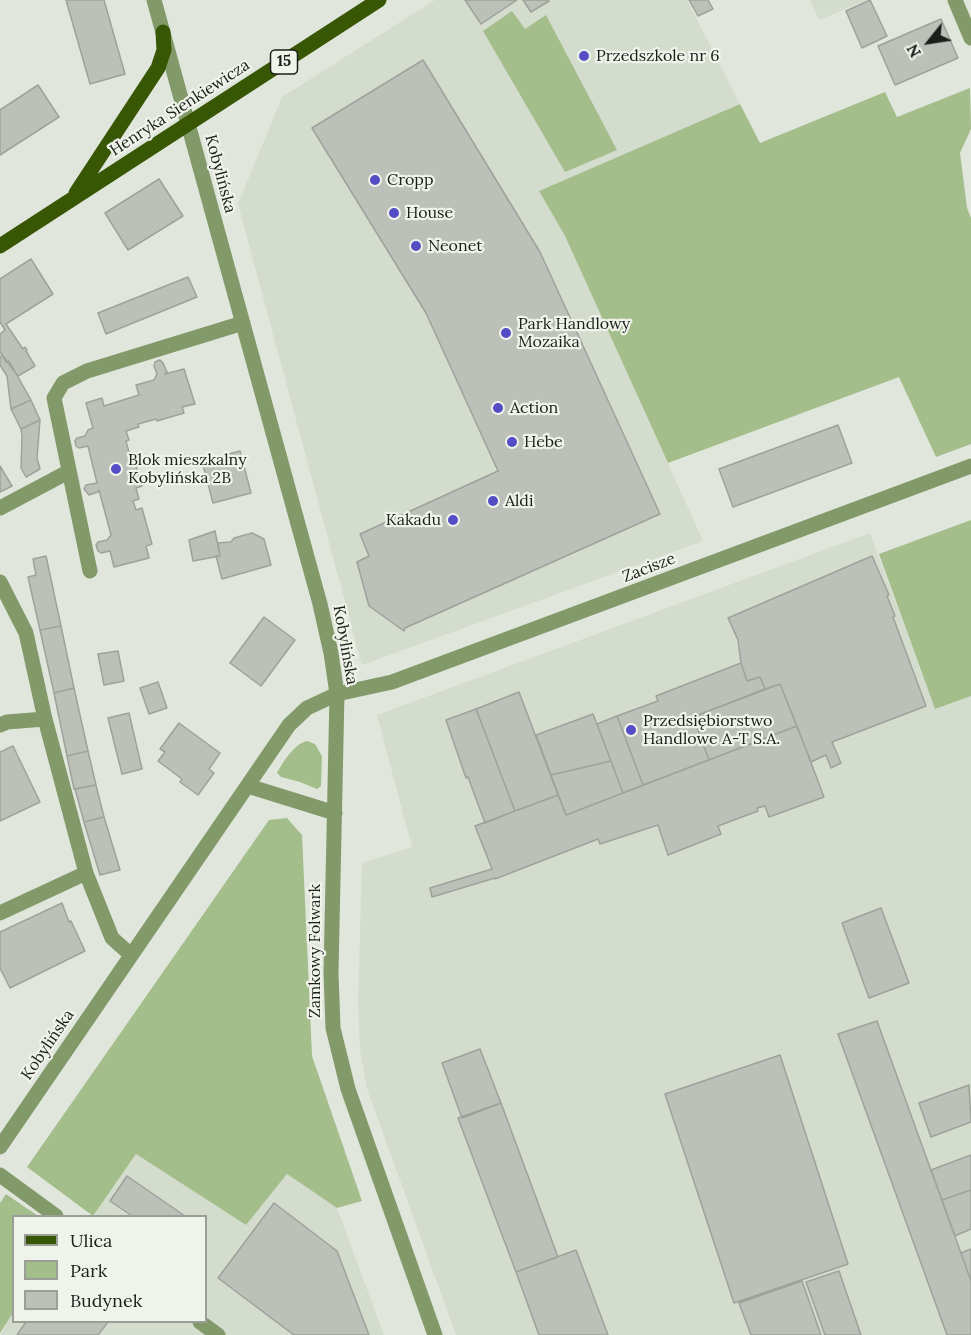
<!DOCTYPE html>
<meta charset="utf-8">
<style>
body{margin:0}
#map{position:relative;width:971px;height:1335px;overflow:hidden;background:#e1e6dd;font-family:Lora,serif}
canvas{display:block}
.legend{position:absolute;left:12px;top:1215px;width:195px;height:108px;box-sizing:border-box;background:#eff3ea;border:2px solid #9b9e97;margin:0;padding:8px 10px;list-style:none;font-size:18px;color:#1c1e1b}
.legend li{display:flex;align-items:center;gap:12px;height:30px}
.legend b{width:30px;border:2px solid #9b9e97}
.north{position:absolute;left:899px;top:12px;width:60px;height:60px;-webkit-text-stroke:4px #eff3ea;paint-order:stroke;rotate:240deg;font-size:16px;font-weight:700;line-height:24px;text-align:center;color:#1c1e1b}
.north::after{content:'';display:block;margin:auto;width:21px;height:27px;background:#1c1e1b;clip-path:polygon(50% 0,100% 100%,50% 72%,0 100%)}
</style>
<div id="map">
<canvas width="971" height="1335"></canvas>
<ul class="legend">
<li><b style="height:8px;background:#385704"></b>Ulica</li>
<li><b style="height:16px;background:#a3bd8b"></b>Park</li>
<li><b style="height:16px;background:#bcc0b8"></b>Budynek</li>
</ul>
<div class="north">N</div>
</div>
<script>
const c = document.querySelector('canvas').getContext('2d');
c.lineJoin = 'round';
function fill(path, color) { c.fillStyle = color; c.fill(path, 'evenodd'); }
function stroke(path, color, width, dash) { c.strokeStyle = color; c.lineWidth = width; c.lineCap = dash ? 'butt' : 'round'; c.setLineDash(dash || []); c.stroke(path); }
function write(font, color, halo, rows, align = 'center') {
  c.font = font + ' Lora,serif'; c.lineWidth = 4.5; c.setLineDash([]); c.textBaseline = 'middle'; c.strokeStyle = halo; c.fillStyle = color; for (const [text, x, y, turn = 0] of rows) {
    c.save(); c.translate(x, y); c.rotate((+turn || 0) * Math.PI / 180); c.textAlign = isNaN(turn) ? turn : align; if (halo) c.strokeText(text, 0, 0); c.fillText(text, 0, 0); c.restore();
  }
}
fill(new Path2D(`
 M 435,0 L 687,0 L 740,104 L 539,191 L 565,236 L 703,541 L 362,665 L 238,204 L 282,97 Z
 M 810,0 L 867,0 L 819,20 Z
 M 870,533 L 935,709 L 971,696 L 971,1335 L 456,1335 L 367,1089 L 360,1050 L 358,1005 L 362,863 L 412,847 L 377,715 Z
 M 136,1154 L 246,1225 L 287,1174 L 337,1208 L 384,1335 L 0,1335 L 13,1313 L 14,1322 L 206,1322 L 206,1216 L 93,1216 Z`), '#d4dccd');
fill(new Path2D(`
 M 512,11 L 525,29 L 546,15 L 617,150 L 565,172 L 483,31 Z
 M 970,88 L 971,129 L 960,153 L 967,208 L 971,218 L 971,444 L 936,457 L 899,377 L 668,463 L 565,236 L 539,191 L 740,104 L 760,143 L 885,92 L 897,117 Z
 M 971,520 L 971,696 L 935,709 L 879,554 Z
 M 307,741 L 315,744 L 322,756 L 321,786 L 317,789 L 300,782 L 281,777 L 277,773 C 283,762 294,744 307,741 Z
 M 287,818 L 302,835 L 312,1056 L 362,1201 L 337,1208 L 287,1174 L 246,1225 L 136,1154 L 93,1216 L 27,1167 L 269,820 Z
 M 6,1194 L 38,1216 L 14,1216 L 13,1313 L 0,1333 L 0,1203 Z`), '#a3bd8b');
const building = new Path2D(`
 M 66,0 L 104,0 L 125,74 L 90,84 Z
 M 465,0 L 517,0 L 481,24 Z
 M 523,0 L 548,0 L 549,1 L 531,12 Z
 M 689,0 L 708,0 L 713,9 L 698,16 Z
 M 870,0 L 887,36 L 862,48 L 846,11 Z
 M 941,19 L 958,58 L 895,85 L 878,46 Z
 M 423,60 L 540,252 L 660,514 L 405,628 L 404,631 L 369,606 L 357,562 L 369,556 L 360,534 L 498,471 L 426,313 L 312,128 Z
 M 38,85 L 59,117 L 0,155 L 0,110 Z
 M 159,179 L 183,216 L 128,250 L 105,213 Z
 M 31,259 L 53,294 L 6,324 L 23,349 L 25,347 L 27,350 L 26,351 L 35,366 L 18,376 L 0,352 L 0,334 L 5,330 L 0,322 L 0,279 Z
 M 188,277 L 197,297 L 106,334 L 98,313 Z
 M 2,355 L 6,362 L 9,361 L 31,400 L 11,409 L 7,376 L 0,365 L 0,357 Z
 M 160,360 L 163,363 L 167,372 L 165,374 L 184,369 L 195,404 L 182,407 L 184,413 L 157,421 L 156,419 L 138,424 L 139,427 L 126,431 L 129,440 L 126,441 L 131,460 L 134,459 L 142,486 L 136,488 L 139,499 L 133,501 L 136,510 L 142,508 L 152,544 L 146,546 L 149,558 L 114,567 L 110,551 L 101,553 L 98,551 L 96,545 L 98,542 L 107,540 L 111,535 L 99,490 L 98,492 L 89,495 L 84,489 L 86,485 L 97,483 L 88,446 L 79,448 L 76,446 L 75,441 L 77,438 L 85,436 L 88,430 L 93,428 L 86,403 L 102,398 L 104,406 L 139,395 L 136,385 L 154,380 L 157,374 L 154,366 L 155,362 Z
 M 31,400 L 40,420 L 21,429 L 11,409 Z
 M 40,420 L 37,458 L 40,469 L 26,477 L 21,468 L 22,436 L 21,429 Z
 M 838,425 L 852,463 L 733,507 L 719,469 Z
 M 240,451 L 251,493 L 213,503 L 202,461 Z
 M 0,466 L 12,486 L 0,492 Z
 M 215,531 L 220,556 L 193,561 L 189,540 Z
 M 252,533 L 264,539 L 271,565 L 222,579 L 216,556 L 220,556 L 218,543 L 231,542 L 234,538 Z
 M 46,556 L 61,626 L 40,630 L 28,577 L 36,575 L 33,559 Z
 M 872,556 L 889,595 L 887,596 L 895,616 L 893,617 L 926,706 L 832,742 L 841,763 L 831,768 L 826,755 L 811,762 L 780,684 L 765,689 L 760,677 L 747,681 L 741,663 L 738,640 L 728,618 Z
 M 264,617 L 295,640 L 261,686 L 230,663 Z
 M 61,626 L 74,688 L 54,693 L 40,630 Z
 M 118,651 L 124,681 L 104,685 L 98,654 Z
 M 741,663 L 747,681 L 760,677 L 765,689 L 693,717 L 709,760 L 643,785 L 617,716 L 658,701 L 656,696 Z
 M 158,682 L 167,708 L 149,714 L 140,688 Z
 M 780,684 L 797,726 L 709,760 L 693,717 Z
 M 74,688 L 88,751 L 67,756 L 54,693 Z
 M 519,692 L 558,795 L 515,811 L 476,709 Z
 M 476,709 L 515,811 L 485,823 L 468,777 L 466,778 L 446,720 Z
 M 129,713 L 142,769 L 122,774 L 108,718 Z
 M 593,714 L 611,761 L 551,775 L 536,735 Z
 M 617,716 L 643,785 L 623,793 L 597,724 Z
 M 179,723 L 220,753 L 209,769 L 214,773 L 198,795 L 180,782 L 182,779 L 158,761 L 165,752 L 160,749 Z
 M 797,726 L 824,797 L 769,817 L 765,806 L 757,808 L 758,811 L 718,826 L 721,834 L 668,855 L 658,825 L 600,844 L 598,839 L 495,879 L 495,878 L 432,897 L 430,888 L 492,869 L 475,826 L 558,795 L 566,815 Z
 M 13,746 L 40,802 L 0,821 L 0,752 Z
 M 88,751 L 96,785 L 74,789 L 67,756 Z
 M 611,761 L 623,793 L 566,815 L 551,775 Z
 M 96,785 L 104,817 L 84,822 L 75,789 Z
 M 104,817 L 120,870 L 100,875 L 84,822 Z
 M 62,903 L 69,922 L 71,921 L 85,951 L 10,988 L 0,968 L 0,932 Z
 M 881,908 L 909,983 L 869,998 L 842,923 Z
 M 877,1021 L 971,1281 L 971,1335 L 947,1335 L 838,1034 Z
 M 480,1049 L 501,1103 L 462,1118 L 442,1063 Z
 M 780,1055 L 848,1264 L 734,1303 L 665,1094 Z
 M 969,1085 L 971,1122 L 931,1137 L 919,1103 Z
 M 501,1103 L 558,1257 L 516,1272 L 458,1118 Z
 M 971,1155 L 971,1190 L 942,1200 L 931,1170 Z
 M 127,1176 L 185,1216 L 132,1216 L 110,1201 Z
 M 971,1190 L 971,1229 L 955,1236 L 942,1200 Z
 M 274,1203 L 337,1251 L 369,1335 L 294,1335 L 218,1278 Z
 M 971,1249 L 971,1281 L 961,1253 Z
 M 576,1250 L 608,1335 L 539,1335 L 516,1272 Z
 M 839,1271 L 861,1335 L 825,1335 L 806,1282 Z
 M 802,1281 L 821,1335 L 751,1335 L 739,1303 Z
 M 26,1322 L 108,1322 L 98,1335 L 17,1335 Z`);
fill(building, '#bcc0b8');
stroke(building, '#9ea29a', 1.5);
stroke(new Path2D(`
 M 154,0 L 320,604 L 331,653 L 337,694 L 331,972 L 333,1028 L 348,1089 L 435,1335
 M 955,0 L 971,38
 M 0,508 L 68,472
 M 90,571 L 54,398 L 63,383 L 87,371 L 243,323
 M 0,582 L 26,633 L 45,719 L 86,873 L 112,938 L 131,955
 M 0,725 L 7,722 L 45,719
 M 248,786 L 335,813
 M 0,913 L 86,873
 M 0,1147 L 289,725 L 307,708 L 337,694 L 392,682 L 971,466
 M 0,1175 L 56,1216
 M 200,1322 L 218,1335`), '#829a6a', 15);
stroke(new Path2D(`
 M 76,193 L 158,68 L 164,50 L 163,32
 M 0,246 L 379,0`), '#385704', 15);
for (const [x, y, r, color] of [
 [584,56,6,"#544dc5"],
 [375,180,6,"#544dc5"],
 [394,213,6,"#544dc5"],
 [416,246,6,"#544dc5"],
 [506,333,6,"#544dc5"],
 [498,408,6,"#544dc5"],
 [512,442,6,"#544dc5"],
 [116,469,6,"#544dc5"],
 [493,501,6,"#544dc5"],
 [453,520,6,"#544dc5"],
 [631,730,6,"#544dc5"]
]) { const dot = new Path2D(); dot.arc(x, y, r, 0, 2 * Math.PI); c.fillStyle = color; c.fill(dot); stroke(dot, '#eff3ea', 2); }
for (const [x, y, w] of [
 [284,62,27]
]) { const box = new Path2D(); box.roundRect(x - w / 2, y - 12, w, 24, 4.5); c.fillStyle = '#eff3ea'; c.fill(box); stroke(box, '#1c1e1b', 1.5); }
write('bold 15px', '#1c1e1b', null, [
 ["15",284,62]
]);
write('16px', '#1c1e1b', '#eff3ea', [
 ["Przedszkole nr 6",596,56],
 ["Cropp",387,180],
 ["House",406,213],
 ["Neonet",428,246],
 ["Park Handlowy",518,324],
 ["Mozaika",518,342],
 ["Action",510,408],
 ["Hebe",524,442],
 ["Blok mieszkalny",128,460],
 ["Kobylińska 2B",128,478],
 ["Aldi",505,501],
 ["Kakadu",441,520,"right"],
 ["Przedsiębiorstwo",643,721],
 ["Handlowe A-T S.A.",643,739]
], 'left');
write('16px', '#1c1e1b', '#eff3ea', [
 ["Henryka Sienkiewicza",180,108,-33],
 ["Kobylińska",220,174,75],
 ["Zacisze",649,568,-21],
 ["Kobylińska",345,645,80],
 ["Zamkowy Folwark",315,951,-90],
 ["Kobylińska",48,1045,-56]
]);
</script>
